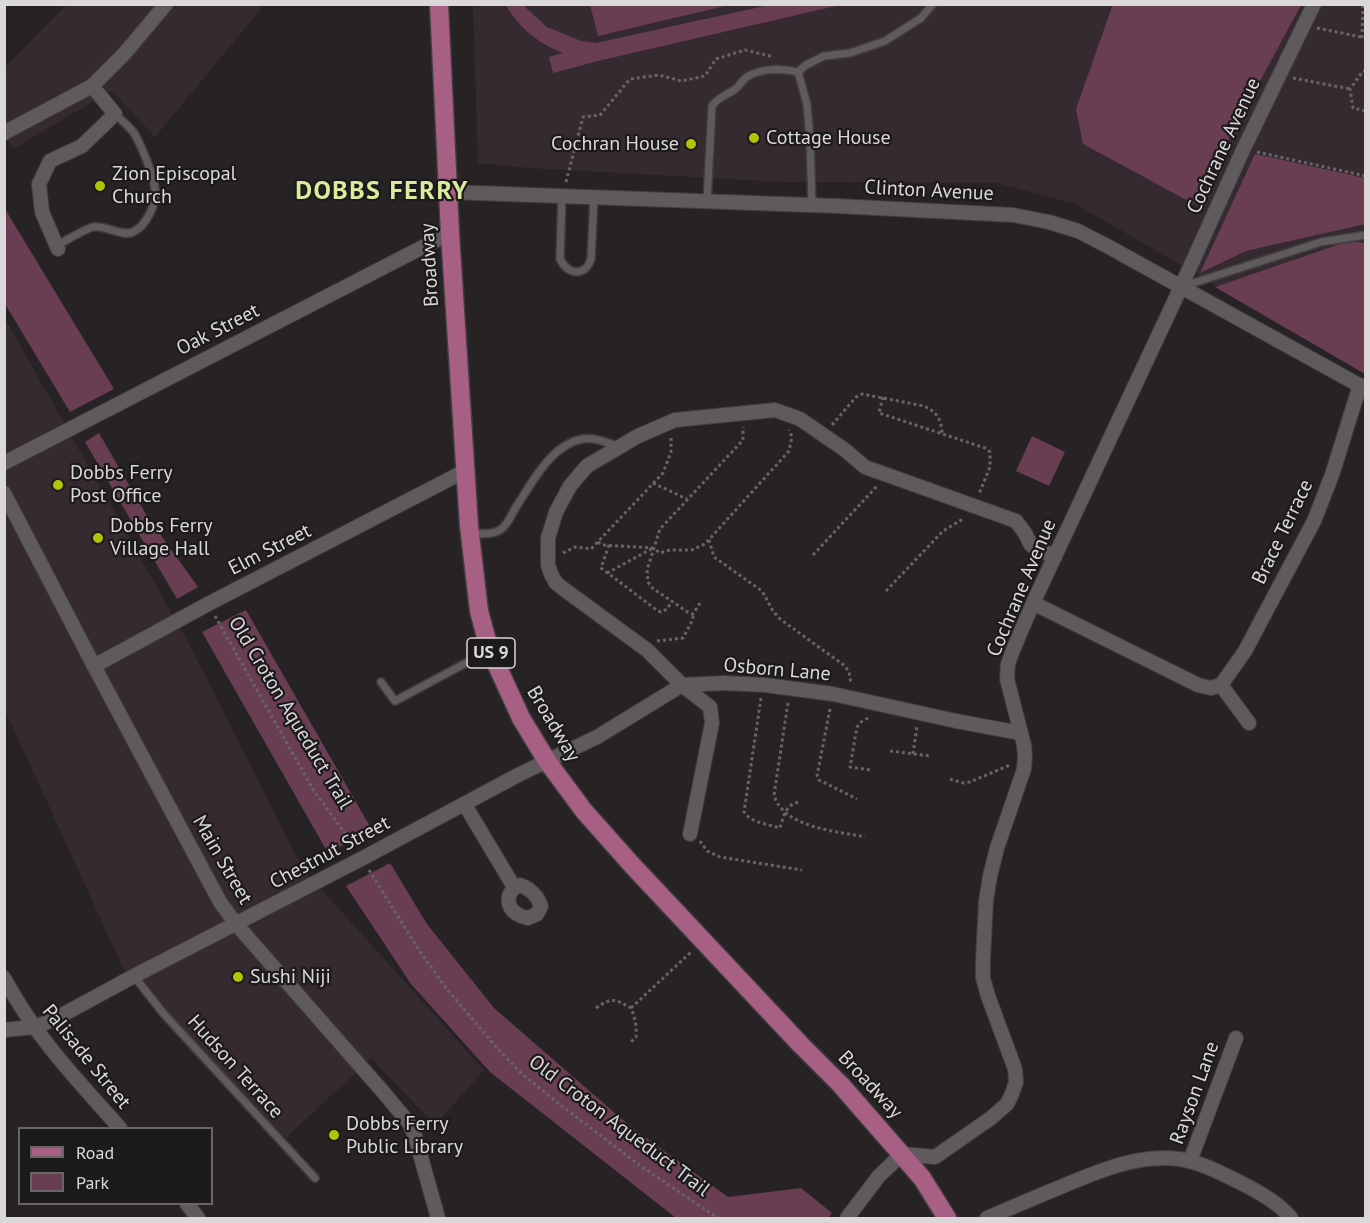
<!DOCTYPE html>
<style>
body{margin:0}
#map{position:relative;width:1370px;height:1223px;overflow:hidden;background:#272325;font-family:"PT Sans",sans-serif}
canvas{display:block}
.frame{position:absolute;inset:0;border:6px solid #dbd8d9;pointer-events:none}
.legend{position:absolute;left:18px;top:1127px;width:195px;height:78px;box-sizing:border-box;background:#1d1a1b;border:2px solid #696667;margin:0;padding:8px 10px;list-style:none;font-size:18px;color:#dbd8d9}
.legend li{display:flex;align-items:center;gap:12px;height:30px}
.legend b{width:30px;border:2px solid #696667}
</style>
<div id="map">
<canvas width="1370" height="1223"></canvas>
<div class="frame"></div>
<ul class="legend">
<li><b style="height:8px;background:#a76084"></b>Road</li>
<li><b style="height:16px;background:#693d52"></b>Park</li>
</ul>
</div>
<script>
const c = document.querySelector('canvas').getContext('2d');
c.lineJoin = 'round';
function fill(path, color) { c.fillStyle = color; c.fill(path, 'evenodd'); }
function stroke(path, color, width, dash) { c.strokeStyle = color; c.lineWidth = width; c.lineCap = dash ? 'butt' : 'round'; c.setLineDash(dash || []); c.stroke(path); }
function write(font, color, halo, rows, align = 'center') {
  c.font = font + ' "PT Sans",sans-serif'; c.lineWidth = 4.5; c.setLineDash([]); c.textBaseline = 'middle'; c.strokeStyle = halo; c.fillStyle = color; for (const [text, x, y, turn = 0] of rows) {
    c.save(); c.translate(x, y); c.rotate((+turn || 0) * Math.PI / 180); c.textAlign = isNaN(turn) ? turn : align; if (halo) c.strokeText(text, 0, 0); c.fillText(text, 0, 0); c.restore();
  }
}
fill(new Path2D(`
 M 66,5 L 264,5 L 155,137 L 111,91 L 13,149 L 5,136 L 5,67 Z
 M 473,5 L 1365,5 L 1365,363 L 1211,283 L 1076,204 L 996,183 L 782,182 L 529,168 L 478,163 Z
 M 4,317 L 189,644 L 303,869 L 484,1070 L 435,1125 L 371,1058 L 286,1138 L 123,968 L 5,710 Z`), '#352a2f');
fill(new Path2D(`
 M 1113,4 L 1301,5 L 1194,204 L 1083,144 L 1076,109 Z
 M 506,5 L 524,5 L 526,8 L 547,27 L 581,41 L 596,43 L 769,5 L 840,5 L 598,61 L 553,73 L 549,57 L 563,53 C 539,44 518,27 506,5 Z
 M 590,5 L 590,4 L 729,5 L 598,36 Z
 M 1255,154 L 1365,178 L 1365,224 L 1246,251 L 1200,273 Z
 M 5,209 L 114,389 L 70,412 L 5,304 Z
 M 1357,242 L 1365,243 L 1365,374 L 1215,287 L 1343,243 Z
 M 99,433 L 147,516 L 198,587 L 177,599 L 85,442 Z
 M 1032,436 L 1065,452 L 1049,486 L 1016,471 Z
 M 246,610 L 372,830 L 328,853 L 202,632 Z
 M 390,863 L 427,924 L 494,1008 L 631,1127 L 728,1197 L 801,1188 L 832,1213 L 828,1218 L 676,1218 L 490,1072 L 411,984 L 346,886 Z`), '#693d52');
const lane = new Path2D(`
 M 562,196 L 560,259 C 568,275 585,277 591,259 L 594,197
 M 707,201 L 712,106 C 718,97 725,96 734,90 C 739,87 742,80 747,77 C 761,68 782,68 798,72
 M 812,205 L 810,140 L 807,104 L 798,72 L 806,65 L 824,56 L 850,53 L 885,41 L 921,18 L 933,4
 M 56,246 C 65,241 85,229 93,227 C 106,225 122,237 133,232 C 146,226 157,204 155,189 C 153,174 142,147 134,133 C 129,126 121,120 115,114
 M 1184,286 L 1321,242 L 1366,235
 M 472,533 C 480,534 492,535 500,530 C 507,526 512,514 516,507 C 532,483 551,444 583,439 C 595,437 608,443 619,447
 M 381,682 L 395,701 L 464,664 L 489,655
 M 134,976 L 163,1013 L 315,1178`);
const street = new Path2D(`
 M 4,133 L 92,86 L 125,53 L 166,4
 M 449,192 L 837,206 L 1013,215 L 1049,222 L 1078,231 L 1109,247 L 1366,389
 M 58,249 L 42,212 L 39,184 L 50,161 L 82,146 L 115,114 L 92,86
 M 4,463 L 450,233
 M 4,493 L 94,666 L 220,902 L 236,924 L 384,1093 L 409,1123 L 415,1136 L 438,1218
 M 1033,603 L 1198,685 L 1211,688 L 1221,685 L 1245,651 L 1314,521 L 1332,475 L 1360,385
 M 94,666 L 208,604 L 465,471
 M 1221,685 L 1249,723
 M 465,805 L 514,887
 M 690,834 L 712,723 L 710,707 L 682,685 L 647,650 L 565,590 L 556,583 L 551,574 L 548,565 L 548,538 L 556,512 L 570,486 L 587,466 L 638,436 L 675,420 L 775,410 L 800,419 L 845,450 L 865,467 L 1016,521 L 1025,533 L 1031,545 L 1055,557
 M 520,885 C 531,889 537,895 541,906 L 537,914 L 528,918 C 525,917 522,917 519,915 C 504,908 506,890 520,885 Z
 M 4,978 C 35,1036 77,1080 120,1128
 M 4,1030 L 34,1027 L 53,1020 L 134,976 L 363,858 L 520,774 L 597,737 L 682,685 L 724,683 L 765,685 L 833,694 L 956,721 L 1020,733
 M 1190,1161 L 1236,1038
 M 187,1204 L 198,1218
 M 847,1218 L 879,1176 L 902,1154 L 935,1157 L 991,1118 L 1007,1104 L 1012,1094 L 1016,1082 L 1015,1069 L 988,996 L 983,978 L 983,959 L 986,901 L 990,876 L 997,848 L 1024,769 L 1025,756 L 1024,745 L 1007,679 L 1008,664 L 1013,650 L 1033,603 L 1181,287 L 1243,150 L 1314,4
 M 987,1218 C 1008,1209 1029,1200 1051,1191 C 1090,1175 1135,1153 1179,1159 C 1199,1162 1217,1171 1235,1180 C 1254,1189 1278,1202 1291,1218`);
const primary = new Path2D(`
 M 439,4 L 450,233 L 469,526 L 479,611 L 489,648 L 521,718 L 547,761 L 584,811 L 632,865 L 801,1045 L 841,1085 L 922,1178 L 947,1218`);
stroke(lane, '#413d3f', 10);
stroke(street, '#413d3f', 16);
stroke(primary, '#413d3f', 21);
stroke(new Path2D(`
 M 1317,28 L 1366,38
 M 1362,38 L 1363,4
 M 1366,71 L 1363,71 L 1350,89 L 1353,108 L 1366,111
 M 1293,78 L 1350,89
 M 1257,152 L 1366,176
 M 566,182 L 583,117 L 600,115 L 630,79 L 659,75 L 681,81 L 705,76 L 716,59 L 745,50 L 774,57
 M 883,397 L 879,413 L 985,448 L 990,452 L 990,467 L 979,494
 M 832,425 L 856,397 L 862,394 L 924,406 C 936,411 942,420 942,434
 M 653,483 L 687,499
 M 709,540 L 714,557 L 762,591 L 773,611 L 780,619 L 845,666 L 849,672 L 851,684
 M 598,542 L 602,545 L 653,548 L 660,553 L 670,550 L 692,550 L 705,544 L 789,451 L 792,437 L 789,430
 M 609,545 L 601,568 L 658,611 L 661,612 L 667,609 L 672,601
 M 563,553 L 575,547 L 591,549 L 663,473 L 671,452 L 671,438
 M 813,555 L 877,486
 M 607,573 L 653,548
 M 886,591 L 943,531 L 963,519
 M 700,603 L 693,614 L 689,613 L 651,587 L 648,582 L 647,570 L 660,529 L 743,440 L 743,427
 M 215,616 L 314,791 L 355,847
 M 657,641 L 683,638 L 693,619 L 693,614
 M 761,698 L 744,812 C 751,823 768,824 780,828 C 784,815 786,803 801,802
 M 788,703 L 774,795 C 783,828 837,831 865,837
 M 830,709 L 817,776 L 819,780 L 857,799
 M 868,718 L 861,722 L 857,727 L 850,767 L 871,770
 M 890,751 L 930,756
 M 913,754 L 917,726
 M 950,779 L 963,783 L 970,782 L 1010,765
 M 700,841 L 707,851 L 720,857 L 802,870
 M 369,870 L 419,950 L 446,988 L 497,1048 L 522,1074 L 558,1103 L 642,1167 L 718,1218
 M 596,1008 C 612,997 615,999 631,1008 C 635,1018 637,1027 636,1037 L 630,1043
 M 631,1008 L 691,952`), '#686466', 3, [3, 3]);
stroke(lane, '#5f5a5c', 7);
stroke(street, '#5f5a5c', 14);
stroke(primary, '#a76084', 18);
for (const [x, y, r, color] of [
 [754,138,6,"#afc505"],
 [691,144,6,"#afc505"],
 [100,186,6,"#afc505"],
 [58,485,6,"#afc505"],
 [98,538,6,"#afc505"],
 [238,977,6,"#afc505"],
 [334,1135,6,"#afc505"]
]) { const dot = new Path2D(); dot.arc(x, y, r, 0, 2 * Math.PI); c.fillStyle = color; c.fill(dot); stroke(dot, '#1d1a1b', 2); }
for (const [x, y, w] of [
 [491,653,48]
]) { const box = new Path2D(); box.roundRect(x - w / 2, y - 15, w, 30, 4.5); c.fillStyle = '#1d1a1b'; c.fill(box); stroke(box, '#dbd8d9', 1.5); }
write('bold 18px', '#dbd8d9', null, [
 ["US 9",491,653]
]);
write('20px', '#dbd8d9', '#1d1a1b', [
 ["Cottage House",766,138],
 ["Cochran House",679,144,"right"],
 ["Zion Episcopal",112,174],
 ["Church",112,197],
 ["Dobbs Ferry",70,473],
 ["Post Office",70,496],
 ["Dobbs Ferry",110,526],
 ["Village Hall",110,549],
 ["Sushi Niji",250,977],
 ["Dobbs Ferry",346,1124],
 ["Public Library",346,1147]
], 'left');
write('20px', '#dbd8d9', '#1d1a1b', [
 ["Cochrane Avenue",1224,146,-65],
 ["Clinton Avenue",929,191,3],
 ["Broadway",430,265,-93],
 ["Oak Street",218,330,-27],
 ["Brace Terrace",1283,532,-64],
 ["Elm Street",270,550,-27],
 ["Cochrane Avenue",1022,588,-67],
 ["Osborn Lane",777,670,5],
 ["Old Croton Aqueduct Trail",290,713,59],
 ["Broadway",553,724,59],
 ["Chestnut Street",330,853,-28],
 ["Main Street",222,860,60],
 ["Palisade Street",86,1057,51],
 ["Hudson Terrace",235,1067,48],
 ["Broadway",870,1085,47],
 ["Rayson Lane",1195,1093,-70],
 ["Old Croton Aqueduct Trail",619,1126,37]
]);
c.letterSpacing = '1.5px';
write('bold 26px', '#dbeb9e', '#1d1a1b', [
 ["DOBBS FERRY",382,192]
]);
c.letterSpacing = '0px';
</script>
